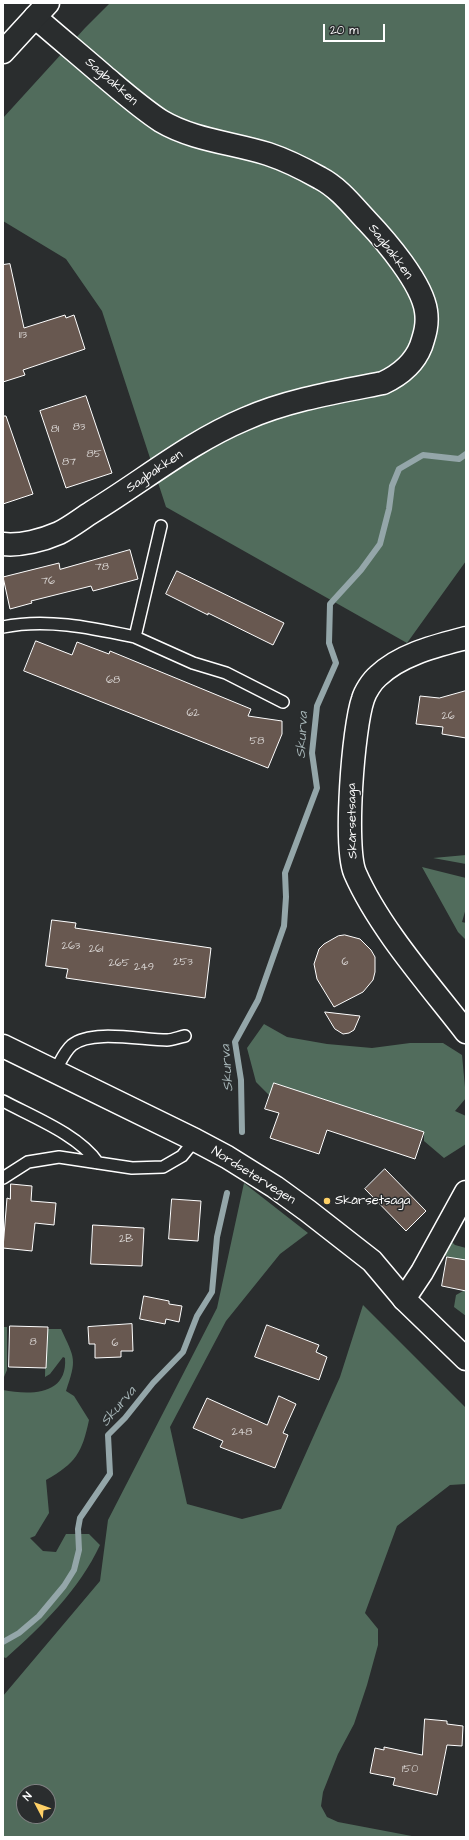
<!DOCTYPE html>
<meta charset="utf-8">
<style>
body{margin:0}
#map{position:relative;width:469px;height:1840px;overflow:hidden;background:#2a2d2e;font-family:"Architects Daughter",sans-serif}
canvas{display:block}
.frame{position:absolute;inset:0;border:4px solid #fff;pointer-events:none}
.north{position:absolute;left:16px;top:1784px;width:40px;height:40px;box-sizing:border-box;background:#2a2d2e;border:1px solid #7f8182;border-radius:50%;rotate:311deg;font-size:11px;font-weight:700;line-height:16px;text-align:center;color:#fff}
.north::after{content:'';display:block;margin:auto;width:14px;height:18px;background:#ffd166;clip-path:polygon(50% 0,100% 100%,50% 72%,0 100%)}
.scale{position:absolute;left:323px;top:24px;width:62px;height:18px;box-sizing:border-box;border:2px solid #fff;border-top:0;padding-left:5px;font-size:12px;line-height:14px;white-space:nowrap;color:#fff;-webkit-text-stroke:3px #2a2d2e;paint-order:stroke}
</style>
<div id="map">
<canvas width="469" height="1840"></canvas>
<div class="frame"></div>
<div class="north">N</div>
<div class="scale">20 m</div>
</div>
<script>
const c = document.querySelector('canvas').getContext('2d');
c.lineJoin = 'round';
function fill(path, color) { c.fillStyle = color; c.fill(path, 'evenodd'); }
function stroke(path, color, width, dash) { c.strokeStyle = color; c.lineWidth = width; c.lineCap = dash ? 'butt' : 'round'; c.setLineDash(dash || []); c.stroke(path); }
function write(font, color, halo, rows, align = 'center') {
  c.font = font + ' "Architects Daughter",sans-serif'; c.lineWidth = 3; c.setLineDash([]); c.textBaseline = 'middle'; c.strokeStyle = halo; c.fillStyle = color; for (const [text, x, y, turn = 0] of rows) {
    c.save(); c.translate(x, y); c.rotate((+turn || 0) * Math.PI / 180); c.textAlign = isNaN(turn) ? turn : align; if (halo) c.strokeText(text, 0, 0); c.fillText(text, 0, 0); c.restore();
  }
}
fill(new Path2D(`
 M 110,3 L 466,3 L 466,561 L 407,643 L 166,507 L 102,311 L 66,259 L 3,221 L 3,118 L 85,28 Z
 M 466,855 L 466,864 L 433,858 Z
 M 422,867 L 466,878 L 466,908 L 462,922 L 466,923 L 466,940 L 458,932 Z
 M 264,1024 L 287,1037 L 327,1044 L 372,1048 L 410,1043 L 443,1043 L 462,1055 L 466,1098 L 455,1111 L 466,1116 L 466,1144 L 444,1158 L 424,1141 L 424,1132 L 274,1083 L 270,1096 L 256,1082 L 247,1048 Z
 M 244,1183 L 308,1233 L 280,1254 L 226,1321 L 170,1427 L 187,1504 L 242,1519 L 281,1509 L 340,1377 L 363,1305 L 466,1408 L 466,1484 L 450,1485 L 397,1526 L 365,1613 L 378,1629 L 378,1645 L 367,1685 L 354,1724 L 338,1754 L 323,1792 L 321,1806 L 327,1817 L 338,1822 L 417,1837 L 3,1837 L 3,1696 L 100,1581 L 108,1520 L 217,1308 ZM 24,1792 L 48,1792 L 48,1816 L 24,1816 Z
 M 449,1239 L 455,1245 L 466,1248 L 466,1261 L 447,1257 L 442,1252 Z
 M 466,1285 L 466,1316 L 454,1307 L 456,1295 L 465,1290 Z
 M 3,1327 L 7,1327 L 7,1370 L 4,1377 L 3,1377 Z
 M 46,1329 L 61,1329 C 75,1359 77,1359 66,1391 L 74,1396 L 89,1420 C 82,1453 76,1463 46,1480 L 49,1513 L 35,1536 L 30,1538 L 43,1551 L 56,1552 L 66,1534 L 89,1534 L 100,1545 C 79,1590 43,1625 6,1658 L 3,1657 L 3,1390 C 29,1395 68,1396 65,1358 L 63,1357 L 50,1374 L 45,1377 Z`), '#516c5c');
stroke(new Path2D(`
 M 242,1132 L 241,1080 L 235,1042 L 258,1000 L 284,926 L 286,897 L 285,873 L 317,788 L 312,753 L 317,706 L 336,663 L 329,643 L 330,604 L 361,570 L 380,544 L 389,509 L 392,486 L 399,469 L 423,455 L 459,459 L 466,454
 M 3,1642 L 19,1633 L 39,1616 L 64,1586 L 74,1570 L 79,1550 L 78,1529 L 80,1518 L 110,1474 L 108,1435 L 125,1418 L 153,1383 L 183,1352 L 197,1316 L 212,1292 L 217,1237 L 227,1193`), '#94a6a9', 6);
const building = new Path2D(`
 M 10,264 L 24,328 L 65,315 L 66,318 L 74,315 L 85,349 L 23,370 L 25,375 L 3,382 L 3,265 Z
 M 86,396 L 112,473 L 66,488 L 40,411 Z
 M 3,416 L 6,416 L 33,494 L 3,504 Z
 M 130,550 L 138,579 L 93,591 L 91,586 L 31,601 L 32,603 L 10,609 L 3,577 L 59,563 L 60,569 Z
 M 177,571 L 284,623 L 273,645 L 208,613 L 208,615 L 166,594 Z
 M 36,641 L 72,655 L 77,642 L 109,654 L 110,651 L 251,709 L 248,716 L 282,721 L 282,734 L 268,768 L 24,671 Z
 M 466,691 L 466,738 L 442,734 L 443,727 L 416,724 L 420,696 L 439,698 Z
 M 52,920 L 76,923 L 75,928 L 211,948 L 205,998 L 66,978 L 68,969 L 46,966 Z
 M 345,935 L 360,939 L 371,950 L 375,957 L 375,972 L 373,980 L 363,992 L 334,1007 L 317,979 L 314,964 L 319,949 L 324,944 L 338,936 Z
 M 325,1012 L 360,1016 L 354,1030 L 349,1033 L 343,1034 L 335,1029 Z
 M 274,1083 L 424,1132 L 415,1159 L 327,1130 L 319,1154 L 270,1138 L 279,1113 L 265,1109 Z
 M 385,1169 L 426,1211 L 406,1231 L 365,1189 Z
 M 11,1184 L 32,1186 L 31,1201 L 56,1203 L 54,1225 L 35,1223 L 32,1251 L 3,1248 L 7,1198 L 10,1199 Z
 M 172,1199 L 201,1201 L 198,1241 L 169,1239 Z
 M 93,1225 L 144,1228 L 142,1266 L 91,1264 Z
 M 447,1257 L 466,1260 L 466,1291 L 442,1286 Z
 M 144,1296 L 169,1301 L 169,1304 L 182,1306 L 179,1322 L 166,1319 L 165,1324 L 140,1319 Z
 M 132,1324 L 133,1351 L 121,1351 L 121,1357 L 95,1358 L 95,1344 L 89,1344 L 88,1327 Z
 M 267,1325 L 319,1345 L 316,1352 L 327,1357 L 319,1380 L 255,1357 Z
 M 10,1326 L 48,1327 L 46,1368 L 9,1367 Z
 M 279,1396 L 296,1404 L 283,1433 L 288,1435 L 275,1468 L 220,1447 L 223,1441 L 193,1428 L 207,1398 L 267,1425 Z
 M 425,1719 L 447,1721 L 447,1724 L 463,1726 L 462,1746 L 447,1745 L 437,1795 L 393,1785 L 395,1778 L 370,1773 L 375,1748 L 384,1750 L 384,1747 L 422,1755 Z`);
fill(building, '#685850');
stroke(building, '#fff', 1);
const service = new Path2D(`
 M 161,526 L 135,637 L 193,663 L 226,673 L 283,702
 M 3,627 C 47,618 92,628 135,637
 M 55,1071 C 60,1063 64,1052 72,1045 C 92,1029 142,1040 167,1040 C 173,1040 179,1037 185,1036
 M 3,1101 C 33,1117 79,1135 98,1163
 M 3,1178 L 28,1162 L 59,1157 L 132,1168 L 163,1167 L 182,1156 L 195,1140`);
const minor = new Path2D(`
 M 3,544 C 21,546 43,540 59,533 C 71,527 81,519 92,512 C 143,481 190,442 245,419 C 288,400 337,392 383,383 C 400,375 414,364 421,346 C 425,334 428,324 426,311 C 422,283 386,241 367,221 C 352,205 339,188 320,178 C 304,169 286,160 268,154 C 233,143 193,140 161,121 C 141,108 123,92 104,76 C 81,56 58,37 35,17
 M 466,638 C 436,646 401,654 378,676 C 372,681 365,692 363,699 C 353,728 344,847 355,873 C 379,928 429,984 466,1032
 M 404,1299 L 422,1272 L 466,1192`);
const secondary = new Path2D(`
 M 3,52 L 48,3
 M 3,1046 L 195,1140 L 227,1157 L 275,1187 L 308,1211 L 372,1261 L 404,1299 L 466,1359`);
stroke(service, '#fff', 14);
stroke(minor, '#fff', 25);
stroke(secondary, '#fff', 25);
stroke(service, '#2a2d2e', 11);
stroke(minor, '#2a2d2e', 22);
stroke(secondary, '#2a2d2e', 22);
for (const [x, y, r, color] of [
 [327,1201,4,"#ffd166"]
]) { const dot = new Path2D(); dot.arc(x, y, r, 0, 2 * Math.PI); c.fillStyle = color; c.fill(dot); stroke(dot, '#2a2d2e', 1.5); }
write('11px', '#d9d5d3', null, [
 ["113",23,336],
 ["83",79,428],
 ["81",55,430],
 ["85",94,455],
 ["87",69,463],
 ["78",102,568],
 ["76",48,582],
 ["68",113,681],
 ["62",193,714],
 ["26",448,717],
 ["58",257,742],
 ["263",71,947],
 ["261",96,950],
 ["253",183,963],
 ["6",345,963],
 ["265",119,964],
 ["249",144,968],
 ["2B",126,1240],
 ["8",33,1343],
 ["6",115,1344],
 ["248",242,1433],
 ["150",410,1770]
]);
write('13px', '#fff', '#2a2d2e', [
 ["Sagbakken",111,82,41],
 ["Sagbakken",390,252,53],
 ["Sagbakken",155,472,-34],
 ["Skårsetsaga",353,821,-91],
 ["Nordsetervegen",253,1176,32]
]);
write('13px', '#fff', '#2a2d2e', [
 ["Skårsetsaga",335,1201]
], 'left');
write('italic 14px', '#a6b5b7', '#2a2d2e', [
 ["Skurva",303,735,-87],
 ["Skurva",228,1068,-94],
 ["Skurva",119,1407,-50]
]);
</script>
